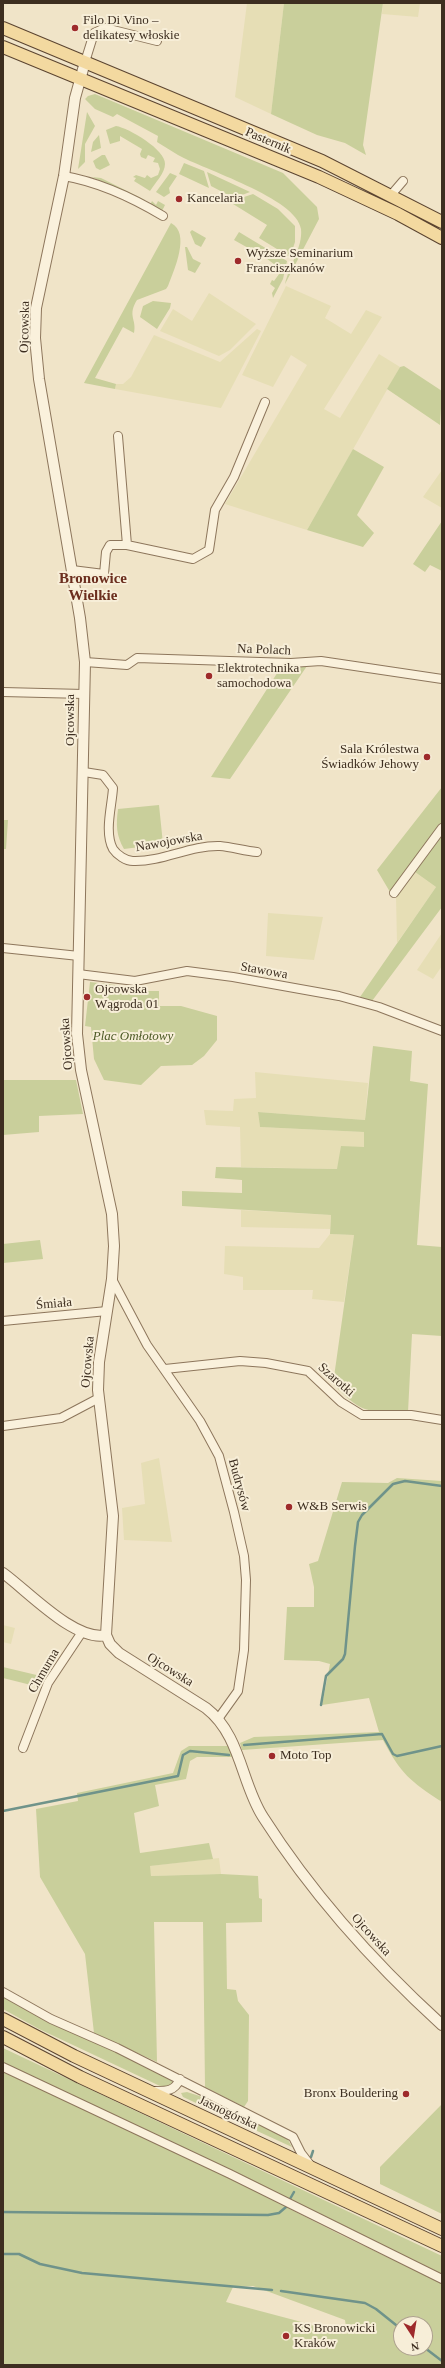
<!DOCTYPE html>
<meta charset="utf-8">
<style>
body{margin:0}
#map{position:relative;width:445px;height:2368px;overflow:hidden;background:#f0e4c8;font-family:"Times New Roman",serif}
canvas{display:block}
.frame{position:absolute;inset:0;border:4px solid #3d2e20;pointer-events:none}
.north{position:absolute;left:393px;top:2316px;width:40px;height:40px;box-sizing:border-box;background:#f7eed8;border:1px solid #ada18e;border-radius:50%;rotate:168deg;font-size:11px;font-weight:700;line-height:16px;text-align:center;color:#3d2e20}
.north::after{content:'';display:block;margin:auto;width:14px;height:18px;background:#9e2a2b;clip-path:polygon(50% 0,100% 100%,50% 72%,0 100%)}
</style>
<div id="map">
<canvas width="445" height="2368"></canvas>
<div class="frame"></div>
<div class="north">N</div>
</div>
<script>
const c = document.querySelector('canvas').getContext('2d');
c.lineJoin = 'round';
function fill(path, color) { c.fillStyle = color; c.fill(path, 'evenodd'); }
function stroke(path, color, width, dash) { c.strokeStyle = color; c.lineWidth = width; c.lineCap = dash ? 'butt' : 'round'; c.setLineDash(dash || []); c.stroke(path); }
function write(font, color, halo, rows, align = 'center') {
  c.font = font + ' "Times New Roman",serif'; c.lineWidth = 4; c.setLineDash([]); c.textBaseline = 'middle'; c.strokeStyle = halo; c.fillStyle = color; for (const [text, x, y, turn = 0] of rows) {
    c.save(); c.translate(x, y); c.rotate((+turn || 0) * Math.PI / 180); c.textAlign = isNaN(turn) ? turn : align; if (halo) c.strokeText(text, 0, 0); c.fillText(text, 0, 0); c.restore();
  }
}
fill(new Path2D(`
 M 247,3 L 284,3 L 271,114 L 235,97 Z
 M 383,3 L 420,3 L 418,17 L 382,14 Z
 M 286,286 L 331,306 L 325,318 L 351,334 L 366,310 L 382,317 L 324,409 L 340,418 L 379,354 L 400,367 L 307,530 L 225,504 L 307,365 L 291,355 L 273,387 L 242,375 Z
 M 209,293 L 256,324 L 230,350 L 219,356 L 160,331 L 173,309 L 192,321 Z
 M 257,329 L 261,331 L 221,408 L 115,389 L 116,384 L 123,384 L 131,377 L 154,335 L 220,362 Z
 M 442,470 L 442,508 L 423,497 Z
 M 415,872 L 436,887 L 397,943 L 396,896 Z
 M 268,913 L 323,917 L 314,960 L 266,956 Z
 M 442,933 L 442,966 L 433,979 L 417,970 Z
 M 255,1072 L 368,1083 L 365,1120 L 258,1112 L 260,1127 L 365,1132 L 364,1147 L 337,1169 L 241,1167 L 240,1127 L 206,1125 L 204,1110 L 233,1111 L 234,1099 L 256,1098 Z
 M 241,1210 L 331,1215 L 330,1229 L 241,1227 Z
 M 330,1234 L 354,1235 L 344,1302 L 312,1299 L 313,1290 L 243,1290 L 243,1277 L 224,1274 L 225,1246 L 319,1248 Z
 M 159,1458 L 172,1542 L 124,1540 L 122,1508 L 145,1504 L 141,1463 Z
 M 3,1625 L 15,1628 L 11,1644 L 3,1642 Z
 M 219,1858 L 221,1874 L 151,1876 L 149,1866 Z`), '#e6deb5');
fill(new Path2D(`
 M 284,3 L 383,3 L 363,145 L 366,155 L 345,143 L 317,135 L 271,114 Z
 M 95,94 L 283,173 L 317,207 L 319,219 L 285,284 C 289,266 303,247 301,229 C 297,198 202,169 178,155 C 171,151 164,146 157,142 L 158,136 L 117,114 L 113,117 L 95,109 L 85,99 L 88,96 Z
 M 87,112 L 95,126 L 85,144 L 85,162 L 78,169 Z
 M 116,126 C 129,128 166,150 165,164 C 165,173 155,183 150,191 L 134,181 L 136,178 L 133,177 L 136,175 L 145,178 L 147,175 L 151,178 L 158,175 L 160,169 L 158,163 L 153,162 L 155,158 L 148,155 L 146,159 L 141,157 L 140,154 L 142,149 L 120,136 L 120,141 L 110,144 L 106,130 Z
 M 99,135 L 101,148 L 91,152 L 93,142 Z
 M 102,155 L 105,155 L 110,165 L 100,170 L 96,168 L 93,161 Z
 M 184,163 L 204,171 L 209,188 L 179,174 Z
 M 207,172 L 250,192 L 234,198 L 211,186 Z
 M 170,173 L 177,176 L 169,188 L 170,193 L 164,197 L 156,192 Z
 M 92,177 L 101,178 L 145,200 L 144,201 Z
 M 253,194 L 278,209 L 295,226 L 295,242 L 290,257 L 259,238 L 267,225 L 233,204 L 235,200 Z
 M 152,201 L 156,205 L 158,201 L 165,205 L 162,211 L 150,205 Z
 M 171,223 C 191,233 174,270 168,286 L 166,289 L 137,300 C 127,316 137,319 134,333 L 123,327 L 95,378 L 116,384 L 115,389 L 84,383 Z
 M 192,230 L 206,238 L 201,247 L 195,244 L 190,232 Z
 M 239,232 L 287,261 L 283,279 L 273,298 L 272,293 L 275,288 L 270,284 L 272,280 L 274,281 L 282,270 L 251,247 L 250,249 L 234,240 Z
 M 187,247 L 193,259 L 201,263 L 195,273 L 188,270 L 185,247 Z
 M 153,301 L 171,303 L 170,308 L 157,329 L 140,317 L 143,306 Z
 M 404,366 L 442,391 L 440,425 L 387,389 L 400,367 Z
 M 353,449 L 384,467 L 357,515 L 374,533 L 363,547 L 307,530 Z
 M 442,521 L 442,571 L 430,565 L 425,572 L 413,564 Z
 M 307,666 L 230,779 L 211,777 L 281,667 Z
 M 442,787 L 442,907 L 372,1001 L 360,997 L 436,887 L 415,872 L 396,896 L 390,892 L 377,870 Z
 M 159,805 L 163,844 L 124,849 C 116,835 116,825 118,809 Z
 M 3,820 L 8,820 L 6,849 L 3,849 Z
 M 90,982 L 132,987 L 135,991 L 159,991 L 159,1006 L 181,1006 L 217,1016 L 217,1040 L 204,1056 L 192,1065 L 161,1066 L 141,1085 L 104,1080 L 94,1059 L 91,1027 L 85,1026 Z
 M 373,1046 L 412,1051 L 410,1081 L 428,1084 L 417,1245 L 442,1247 L 442,1336 L 412,1334 L 408,1412 C 365,1411 364,1415 333,1384 L 354,1235 L 330,1234 L 331,1215 L 182,1206 L 182,1191 L 242,1193 L 242,1180 L 215,1178 L 216,1167 L 337,1169 L 341,1146 L 364,1147 L 364,1132 L 260,1127 L 258,1112 L 365,1120 Z
 M 3,1080 L 76,1080 L 83,1114 L 39,1116 L 39,1132 L 3,1135 Z
 M 40,1240 L 43,1259 L 3,1263 L 3,1244 Z
 M 397,1478 L 442,1481 L 442,1802 C 410,1781 401,1774 383,1740 L 242,1750 L 240,1743 L 254,1737 L 379,1732 L 369,1698 L 322,1705 L 330,1664 L 319,1661 L 284,1660 L 287,1607 L 314,1607 L 314,1587 L 309,1564 L 318,1561 L 342,1482 L 388,1483 Z
 M 3,1667 L 49,1678 L 43,1688 L 3,1678 Z
 M 189,1746 L 228,1746 L 235,1757 L 197,1757 L 190,1761 L 186,1779 L 155,1785 L 159,1806 L 134,1813 L 140,1853 L 209,1843 L 213,1859 L 150,1866 L 151,1876 L 221,1874 L 258,1876 L 259,1898 L 262,1899 L 262,1922 L 226,1923 L 227,1989 L 236,1990 L 238,2001 L 249,2015 L 248,2101 L 244,2107 L 205,2087 L 203,1922 L 154,1922 L 157,2062 L 94,2033 L 85,1954 L 40,1877 L 36,1809 L 78,1801 L 77,1793 L 173,1773 L 181,1751 Z
 M 3,1996 L 169,2078 L 174,2083 L 170,2087 L 160,2086 L 39,2029 L 3,2009 Z
 M 3,2048 L 442,2256 L 442,2276 L 3,2065 Z
 M 3,2071 L 200,2163 L 341,2235 L 442,2283 L 442,2365 L 3,2365 ZM 253,2286 L 345,2320 L 347,2334 L 226,2302 L 233,2287 ZM 401,2324 L 425,2324 L 425,2348 L 401,2348 Z
 M 187,2092 L 206,2098 L 287,2138 L 292,2147 L 183,2097 L 181,2093 Z
 M 442,2104 L 442,2214 L 380,2184 L 380,2167 Z`), '#c9cf9b');
stroke(new Path2D(`
 M 321,1705 L 326,1676 L 343,1659 L 345,1654 L 355,1546 L 358,1522 L 362,1515 L 393,1484 L 405,1481 L 442,1486
 M 244,1745 L 382,1734 L 393,1754 L 397,1756 L 442,1746
 M 3,1811 L 178,1776 L 183,1755 L 190,1751 L 229,1755
 M 311,2157 L 313,2151
 M 290,2199 L 294,2192
 M 3,2212 L 268,2215 L 279,2213 L 286,2207
 M 3,2254 L 19,2254 L 40,2264 L 82,2273 L 272,2290
 M 281,2291 L 365,2303 L 376,2309 L 401,2329
 M 425,2348 L 442,2361`), '#6f938a', 2.5);
const minor = new Path2D(`
 M 85,62 L 94,33 L 105,28 L 157,41
 M 64,176 C 99,182 133,198 163,216
 M 391,195 L 403,181
 M 118,436 L 127,545
 M 72,570 L 104,574 L 106,552 L 110,545 L 127,545 L 193,559 L 209,550 L 215,510 L 234,477 L 265,402
 M 85,662 L 127,665 L 137,658 L 291,663 L 321,661 L 442,679
 M 3,692 L 84,694
 M 84,772 L 103,775 L 113,788 C 112,806 104,832 113,849 C 117,855 126,861 133,861 C 163,862 190,845 220,846 C 232,847 245,851 257,852
 M 394,893 L 442,828
 M 3,948 L 79,956
 M 78,974 L 135,981 L 187,971 L 233,977 L 339,996 L 379,1007 L 442,1031
 M 112,1279 L 147,1345 L 200,1421 L 219,1456 L 234,1512 L 244,1556 L 246,1580 L 244,1650 L 238,1691 L 218,1719
 M 3,1321 L 107,1311
 M 165,1369 L 240,1361 L 266,1363 L 308,1371 L 341,1402 L 362,1415 L 411,1415 L 442,1420
 M 3,1426 L 61,1418 L 99,1398
 M 23,1748 L 48,1683 L 82,1632
 M 3,1992 L 51,2019 L 117,2048 L 293,2137 L 301,2153 L 311,2166
 M 3,2067 L 230,2174 L 442,2279
 M 153,2091 C 166,2091 174,2092 180,2079`);
const tertiary = new Path2D(`
 M 85,62 L 75,98 L 64,176 L 36,308 L 35,338 L 39,379 L 80,618 L 85,662 L 77,1034 L 81,1070 L 112,1214 L 114,1246 L 112,1279 L 99,1362 L 98,1390 L 113,1516 L 106,1635 L 110,1644 L 119,1653 L 206,1708 C 241,1735 241,1783 263,1817 C 312,1894 374,1963 442,2025
 M 3,1573 C 28,1591 75,1642 106,1635`);
const primary = new Path2D(`
 M 3,28 L 322,161 L 442,222
 M 3,47 L 319,177 L 398,214 L 442,238
 M 3,2019 L 74,2056 L 442,2229
 M 3,2037 L 80,2077 L 442,2246`);
stroke(minor, '#8d765c', 10);
stroke(tertiary, '#8d765c', 12);
stroke(primary, '#5b4430', 14);
stroke(minor, '#faf1dc', 8);
stroke(tertiary, '#faf1dc', 10);
stroke(primary, '#f3d9a0', 12);
for (const [x, y, r, color] of [
 [75,28,4,"#9e2a2b"],
 [179,199,4,"#9e2a2b"],
 [238,261,4,"#9e2a2b"],
 [209,676,4,"#9e2a2b"],
 [427,757,4,"#9e2a2b"],
 [87,997,4,"#9e2a2b"],
 [289,1507,4,"#9e2a2b"],
 [272,1756,4,"#9e2a2b"],
 [406,2094,4,"#9e2a2b"],
 [286,2336,4,"#9e2a2b"]
]) { const dot = new Path2D(); dot.arc(x, y, r, 0, 2 * Math.PI); c.fillStyle = color; c.fill(dot); stroke(dot, '#f7eed8', 1.5); }
write('13px', '#3d2e20', '#f7eed8', [
 ["Filo Di Vino –",83,21],
 ["delikatesy włoskie",83,36],
 ["Kancelaria",187,199],
 ["Wyższe Seminarium",246,254],
 ["Franciszkanów",246,269],
 ["Elektrotechnika",217,669],
 ["samochodowa",217,684],
 ["Sala Królestwa",419,750,"right"],
 ["Świadków Jehowy",419,765,"right"],
 ["Ojcowska",95,990],
 ["Wągroda 01",95,1005],
 ["W&B Serwis",297,1507],
 ["Moto Top",280,1756],
 ["Bronx Bouldering",398,2094,"right"],
 ["KS Bronowicki",294,2329],
 ["Kraków",294,2344]
], 'left');
write('13px', '#3d2e20', '#f7eed8', [
 ["Pasternik",268,141,23],
 ["Ojcowska",25,327,-89],
 ["Na Polach",264,650,2],
 ["Ojcowska",71,720,-90],
 ["Nawojowska",169,842,-10],
 ["Stawowa",264,971,10],
 ["Ojcowska",67,1044,-94],
 ["Śmiała",54,1304,-5],
 ["Ojcowska",88,1362,-85],
 ["Szarotki",336,1380,41],
 ["Budrysów",239,1485,75],
 ["Ojcowska",170,1670,32],
 ["Chmurna",44,1671,-60],
 ["Ojcowska",371,1935,48],
 ["Jasnogórska",228,2113,25]
]);
write('italic 13px', '#4d5a26', '#f7eed8', [
 ["Plac Omłotowy",133,1037]
]);
write('bold 15px', '#6b2e1e', '#f7eed8', [
 ["Bronowice",93,579],
 ["Wielkie",93,596]
]);
</script>
